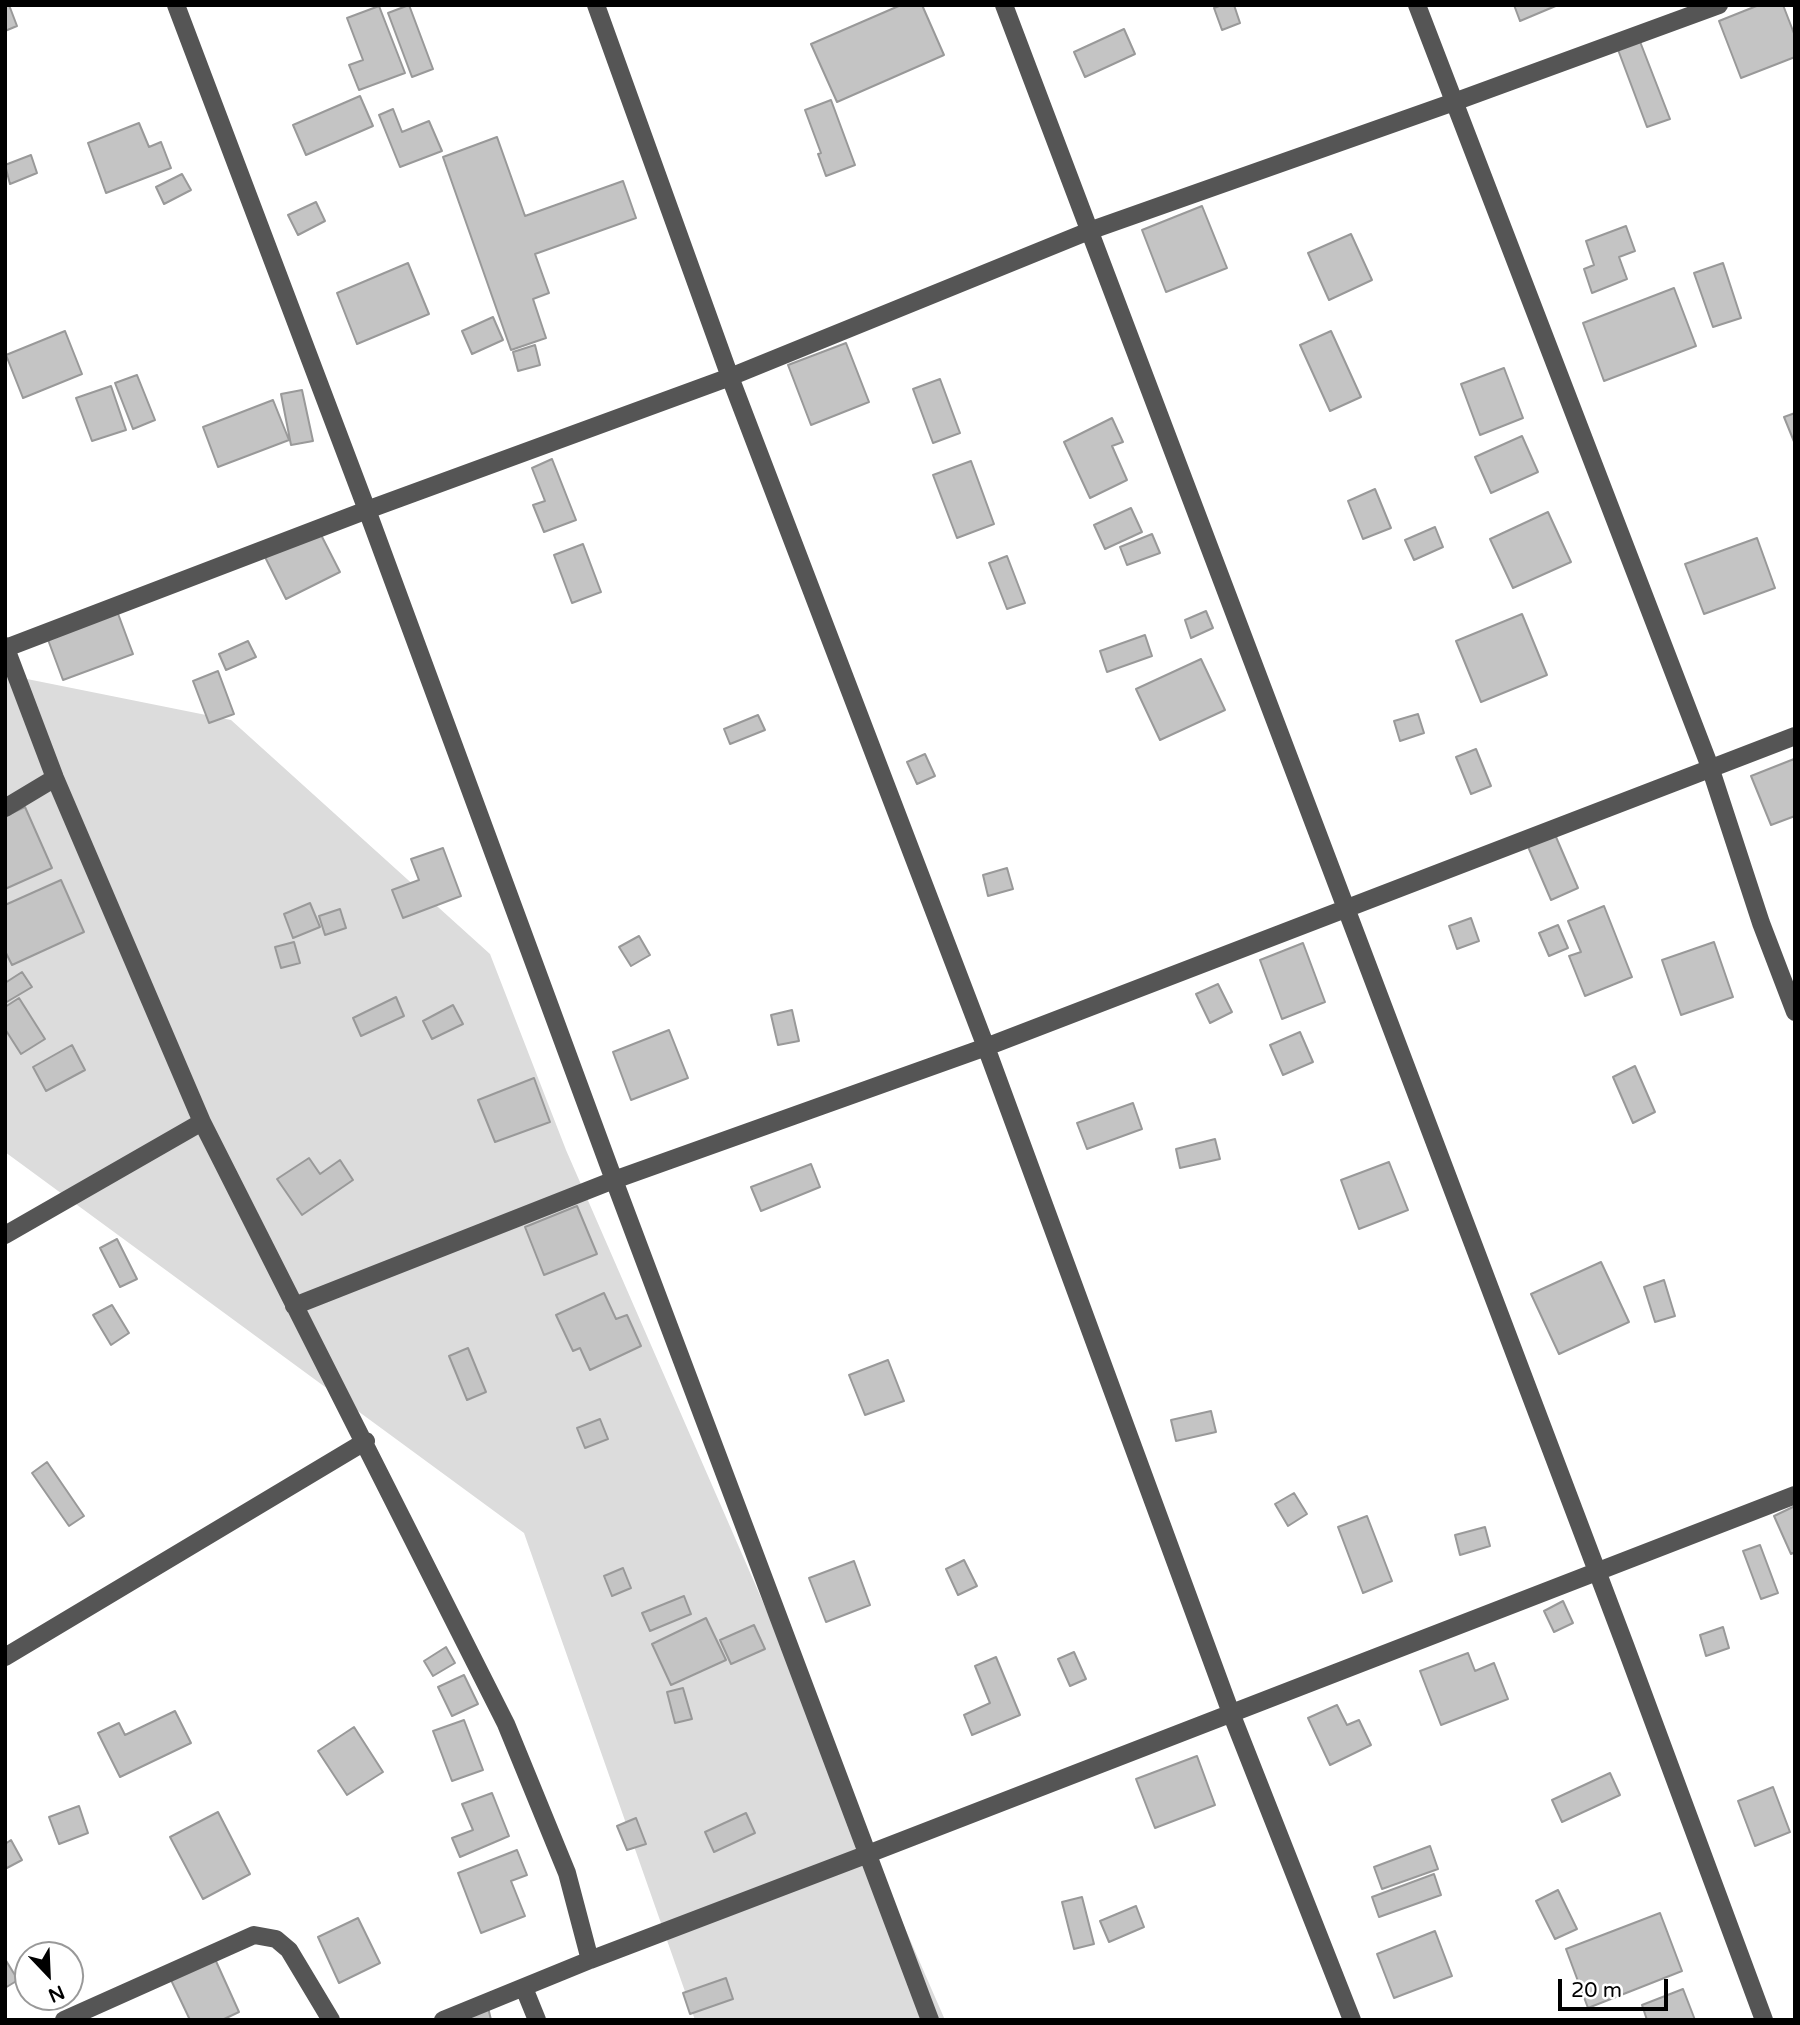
<!DOCTYPE html>
<style>
body{margin:0}
#map{position:relative;width:1800px;height:2025px;overflow:hidden;background:#fff;font-family:"Varela Round",sans-serif}
canvas{display:block}
.frame{position:absolute;inset:0;border:7px solid #000;pointer-events:none}
.north{position:absolute;left:14px;top:1941px;width:70px;height:70px;box-sizing:border-box;background:#fff;border:2px solid #999;border-radius:50%;rotate:157deg;font-size:19px;font-weight:700;line-height:28px;text-align:center;color:#000}
.north::after{content:'';display:block;margin:auto;width:24px;height:32px;background:#000;clip-path:polygon(50% 0,100% 100%,50% 72%,0 100%)}
.scale{position:absolute;left:1558px;top:1979px;width:110px;height:32px;box-sizing:border-box;border:4px solid #000;border-top:0;padding-left:9px;font-size:21px;line-height:24px;white-space:nowrap;color:#000;-webkit-text-stroke:5px #fff;paint-order:stroke}
</style>
<div id="map">
<canvas width="1800" height="2025"></canvas>
<div class="frame"></div>
<div class="north">N</div>
<div class="scale">20 m</div>
</div>
<script>
const c = document.querySelector('canvas').getContext('2d');
c.lineJoin = 'round';
function fill(path, color) { c.fillStyle = color; c.fill(path, 'evenodd'); }
function stroke(path, color, width, dash) { c.strokeStyle = color; c.lineWidth = width; c.lineCap = dash ? 'butt' : 'round'; c.setLineDash(dash || []); c.stroke(path); }
fill(new Path2D(`
 M 5,647 L 17,677 L 231,720 L 490,954 L 566,1150 L 945,2020 L 695,2020 L 524,1533 L 5,1152 Z`), '#dcdcdc');
const building = new Path2D(`
 M 5,5 L 9,5 L 17,26 L 5,31 Z
 M 409,5 L 433,69 L 412,77 L 388,13 Z
 M 901,5 L 922,5 L 944,55 L 837,102 L 811,44 Z
 M 1222,5 L 1234,5 L 1240,23 L 1222,30 L 1214,8 Z
 M 1514,5 L 1558,5 L 1520,21 Z
 M 1759,5 L 1783,5 L 1795,36 L 1795,57 L 1741,78 L 1719,21 Z
 M 379,6 L 405,73 L 359,90 L 349,65 L 363,60 L 347,18 Z
 M 1124,29 L 1135,54 L 1085,77 L 1074,52 Z
 M 1639,39 L 1670,119 L 1647,127 L 1617,47 Z
 M 360,96 L 373,126 L 306,155 L 293,125 Z
 M 831,100 L 855,165 L 826,176 L 818,154 L 821,153 L 805,110 Z
 M 393,109 L 402,132 L 429,121 L 442,151 L 400,167 L 379,115 Z
 M 139,123 L 149,147 L 161,142 L 171,168 L 106,193 L 88,143 Z
 M 497,137 L 525,216 L 623,181 L 636,218 L 535,254 L 549,293 L 533,299 L 546,338 L 511,350 L 443,157 Z
 M 31,155 L 37,173 L 10,184 L 5,165 Z
 M 182,174 L 191,190 L 164,204 L 156,187 Z
 M 316,202 L 325,221 L 298,235 L 288,215 Z
 M 1202,206 L 1227,268 L 1166,292 L 1142,230 Z
 M 1626,226 L 1635,251 L 1619,257 L 1627,279 L 1592,293 L 1584,269 L 1594,265 L 1586,241 Z
 M 1351,234 L 1372,280 L 1329,300 L 1308,253 Z
 M 408,263 L 429,314 L 357,344 L 337,293 Z
 M 1723,263 L 1741,318 L 1713,327 L 1694,273 Z
 M 1674,288 L 1696,346 L 1604,381 L 1583,323 Z
 M 493,317 L 503,340 L 472,354 L 462,331 Z
 M 65,331 L 82,374 L 23,398 L 6,355 Z
 M 1331,331 L 1361,397 L 1330,411 L 1300,345 Z
 M 846,343 L 869,402 L 811,425 L 788,365 Z
 M 535,345 L 540,365 L 518,371 L 513,352 Z
 M 1504,368 L 1523,418 L 1480,435 L 1461,384 Z
 M 137,375 L 155,420 L 133,429 L 115,383 Z
 M 940,379 L 960,433 L 933,443 L 913,389 Z
 M 111,386 L 126,430 L 92,441 L 76,398 Z
 M 302,390 L 313,441 L 291,445 L 281,394 Z
 M 273,400 L 289,440 L 218,467 L 203,427 Z
 M 1795,413 L 1795,444 L 1784,417 Z
 M 1112,418 L 1123,442 L 1112,446 L 1127,480 L 1090,498 L 1064,442 Z
 M 1522,436 L 1538,472 L 1491,493 L 1475,457 Z
 M 552,459 L 576,520 L 544,532 L 533,505 L 545,501 L 532,468 Z
 M 971,461 L 994,524 L 957,538 L 933,475 Z
 M 1375,489 L 1391,528 L 1363,539 L 1348,501 Z
 M 1131,508 L 1142,532 L 1105,549 L 1094,525 Z
 M 1548,512 L 1571,562 L 1513,588 L 1490,539 Z
 M 1435,527 L 1443,547 L 1414,560 L 1405,540 Z
 M 318,529 L 340,572 L 286,599 L 264,555 Z
 M 1152,534 L 1160,553 L 1127,565 L 1120,547 Z
 M 1757,538 L 1775,588 L 1704,614 L 1685,564 Z
 M 583,544 L 601,592 L 572,603 L 554,555 Z
 M 1007,556 L 1025,603 L 1007,609 L 989,563 Z
 M 117,611 L 133,654 L 63,680 L 47,637 Z
 M 1206,611 L 1213,628 L 1191,638 L 1185,620 Z
 M 1522,614 L 1547,675 L 1481,702 L 1456,641 Z
 M 1145,635 L 1152,656 L 1107,672 L 1100,651 Z
 M 248,641 L 256,657 L 226,670 L 219,654 Z
 M 1201,659 L 1225,710 L 1160,740 L 1136,689 Z
 M 218,671 L 234,714 L 209,723 L 193,681 Z
 M 1418,714 L 1424,733 L 1400,741 L 1394,721 Z
 M 758,715 L 765,730 L 730,744 L 724,729 Z
 M 1476,749 L 1491,786 L 1471,794 L 1456,757 Z
 M 925,754 L 935,776 L 917,784 L 907,762 Z
 M 1794,759 L 1795,816 L 1771,825 L 1751,776 Z
 M 25,807 L 52,868 L 5,889 L 5,816 Z
 M 1553,830 L 1578,888 L 1551,900 L 1526,842 Z
 M 443,848 L 461,896 L 403,918 L 392,890 L 419,880 L 411,859 Z
 M 1007,868 L 1013,889 L 988,896 L 983,875 Z
 M 61,880 L 84,932 L 12,965 L 5,951 L 5,905 Z
 M 310,903 L 320,927 L 293,938 L 284,914 Z
 M 1604,906 L 1632,977 L 1585,996 L 1569,956 L 1581,952 L 1568,921 Z
 M 340,909 L 346,928 L 325,935 L 319,916 Z
 M 1471,918 L 1479,941 L 1457,949 L 1449,926 Z
 M 1558,925 L 1568,948 L 1549,956 L 1539,933 Z
 M 639,936 L 650,955 L 631,966 L 619,947 Z
 M 294,942 L 300,963 L 281,968 L 275,947 Z
 M 1714,942 L 1733,997 L 1681,1015 L 1662,960 Z
 M 1303,943 L 1325,1002 L 1282,1019 L 1260,960 Z
 M 22,972 L 32,987 L 5,1003 L 5,983 Z
 M 1218,984 L 1232,1012 L 1210,1023 L 1196,994 Z
 M 396,997 L 404,1016 L 361,1036 L 353,1018 Z
 M 19,998 L 45,1039 L 21,1054 L 5,1029 L 5,1007 Z
 M 453,1005 L 463,1024 L 432,1039 L 423,1021 Z
 M 792,1010 L 799,1041 L 778,1045 L 771,1015 Z
 M 669,1030 L 688,1078 L 631,1100 L 613,1052 Z
 M 1300,1032 L 1313,1062 L 1283,1075 L 1270,1045 Z
 M 72,1045 L 85,1070 L 46,1091 L 33,1067 Z
 M 1635,1066 L 1655,1112 L 1633,1123 L 1613,1077 Z
 M 534,1078 L 550,1122 L 495,1142 L 478,1100 Z
 M 1133,1103 L 1142,1129 L 1087,1149 L 1077,1123 Z
 M 1215,1139 L 1220,1159 L 1180,1168 L 1176,1149 Z
 M 309,1158 L 320,1174 L 340,1160 L 353,1180 L 302,1215 L 277,1179 Z
 M 1389,1162 L 1408,1210 L 1359,1229 L 1341,1180 Z
 M 811,1164 L 820,1187 L 761,1211 L 751,1187 Z
 M 577,1206 L 597,1254 L 544,1275 L 525,1227 Z
 M 117,1239 L 137,1279 L 120,1287 L 100,1248 Z
 M 1601,1262 L 1629,1322 L 1559,1354 L 1531,1294 Z
 M 1664,1280 L 1675,1316 L 1655,1322 L 1644,1287 Z
 M 604,1293 L 616,1319 L 627,1315 L 641,1346 L 590,1370 L 580,1348 L 573,1351 L 556,1315 Z
 M 112,1305 L 129,1333 L 111,1345 L 93,1315 Z
 M 468,1348 L 486,1392 L 467,1400 L 449,1356 Z
 M 888,1360 L 904,1401 L 865,1415 L 849,1375 Z
 M 1211,1411 L 1216,1432 L 1176,1441 L 1171,1420 Z
 M 600,1419 L 608,1439 L 585,1448 L 577,1428 Z
 M 47,1462 L 84,1516 L 69,1526 L 32,1473 Z
 M 1294,1493 L 1307,1514 L 1288,1526 L 1275,1504 Z
 M 1795,1506 L 1795,1552 L 1791,1554 L 1774,1516 Z
 M 1367,1516 L 1392,1581 L 1363,1593 L 1338,1527 Z
 M 1485,1527 L 1490,1546 L 1460,1555 L 1455,1535 Z
 M 1760,1545 L 1778,1593 L 1761,1599 L 1743,1551 Z
 M 964,1560 L 977,1586 L 958,1595 L 946,1569 Z
 M 854,1561 L 870,1605 L 826,1622 L 809,1578 Z
 M 623,1568 L 631,1588 L 612,1596 L 604,1576 Z
 M 684,1596 L 691,1614 L 650,1631 L 642,1613 Z
 M 1563,1601 L 1573,1623 L 1554,1632 L 1544,1611 Z
 M 706,1618 L 726,1660 L 671,1685 L 652,1644 Z
 M 754,1625 L 765,1649 L 731,1664 L 720,1640 Z
 M 1723,1627 L 1729,1648 L 1706,1656 L 1700,1635 Z
 M 446,1647 L 455,1663 L 433,1676 L 424,1661 Z
 M 1074,1652 L 1086,1679 L 1070,1686 L 1058,1659 Z
 M 1468,1653 L 1475,1671 L 1494,1663 L 1508,1699 L 1441,1725 L 1420,1671 Z
 M 996,1657 L 1020,1715 L 972,1735 L 964,1715 L 990,1703 L 975,1666 Z
 M 464,1675 L 478,1704 L 452,1716 L 438,1687 Z
 M 683,1688 L 692,1719 L 675,1723 L 667,1692 Z
 M 1337,1705 L 1347,1725 L 1359,1720 L 1371,1745 L 1330,1765 L 1308,1718 Z
 M 175,1711 L 191,1743 L 120,1777 L 98,1733 L 119,1723 L 125,1735 Z
 M 464,1720 L 483,1770 L 452,1781 L 433,1731 Z
 M 354,1727 L 383,1772 L 347,1795 L 318,1751 Z
 M 1197,1756 L 1215,1805 L 1155,1828 L 1136,1779 Z
 M 1610,1773 L 1620,1795 L 1562,1822 L 1552,1800 Z
 M 1773,1787 L 1790,1832 L 1755,1846 L 1738,1801 Z
 M 492,1793 L 509,1836 L 460,1857 L 452,1838 L 473,1830 L 462,1804 Z
 M 79,1806 L 88,1833 L 59,1844 L 49,1817 Z
 M 218,1812 L 250,1874 L 203,1899 L 170,1837 Z
 M 746,1813 L 755,1833 L 714,1852 L 705,1832 Z
 M 636,1818 L 646,1844 L 627,1850 L 617,1826 Z
 M 11,1840 L 22,1860 L 5,1869 L 5,1844 Z
 M 1430,1846 L 1438,1869 L 1382,1889 L 1374,1867 Z
 M 517,1850 L 527,1875 L 511,1881 L 525,1916 L 481,1933 L 458,1873 Z
 M 1434,1874 L 1441,1895 L 1379,1917 L 1372,1897 Z
 M 1558,1890 L 1577,1929 L 1555,1939 L 1536,1901 Z
 M 1082,1897 L 1094,1944 L 1074,1949 L 1062,1902 Z
 M 1136,1906 L 1144,1927 L 1109,1942 L 1100,1921 Z
 M 1660,1913 L 1682,1971 L 1588,2008 L 1566,1949 Z
 M 358,1918 L 380,1963 L 339,1983 L 318,1937 Z
 M 1435,1931 L 1452,1976 L 1394,1998 L 1377,1954 Z
 M 5,1959 L 18,1980 L 5,1988 Z
 M 215,1959 L 239,2012 L 222,2020 L 190,2020 L 171,1980 Z
 M 726,1978 L 733,1999 L 690,2014 L 683,1993 Z
 M 1683,1989 L 1695,2020 L 1647,2020 L 1642,2005 Z
 M 487,2003 L 491,2020 L 455,2020 Z`);
fill(building, '#c4c4c4');
stroke(building, '#999', 2);
stroke(new Path2D(`
 M 176,5 L 367,510 L 614,1180 L 930,2020
 M 596,5 L 730,377 L 986,1047 L 1231,1713 L 1352,2020
 M 1004,5 L 1625,1645 L 1764,2020
 M 1417,5 L 1710,767 L 1761,923 L 1795,1012
 M 5,646 L 55,778 L 202,1122 L 506,1724 L 567,1873 L 590,1960
 M 6,648 L 367,510 L 730,377 L 1089,231 L 1454,102 L 1719,5
 M 5,808 L 55,778
 M 5,1235 L 202,1122
 M 294,1306 L 614,1180 L 986,1047 L 1795,736
 M 5,1657 L 366,1441
 M 524,1988 L 537,2020
 M 64,2020 L 254,1935 L 276,1939 L 289,1950 L 331,2020
 M 443,2020 L 590,1960 L 868,1854 L 1795,1495`), '#555', 18);
</script>
